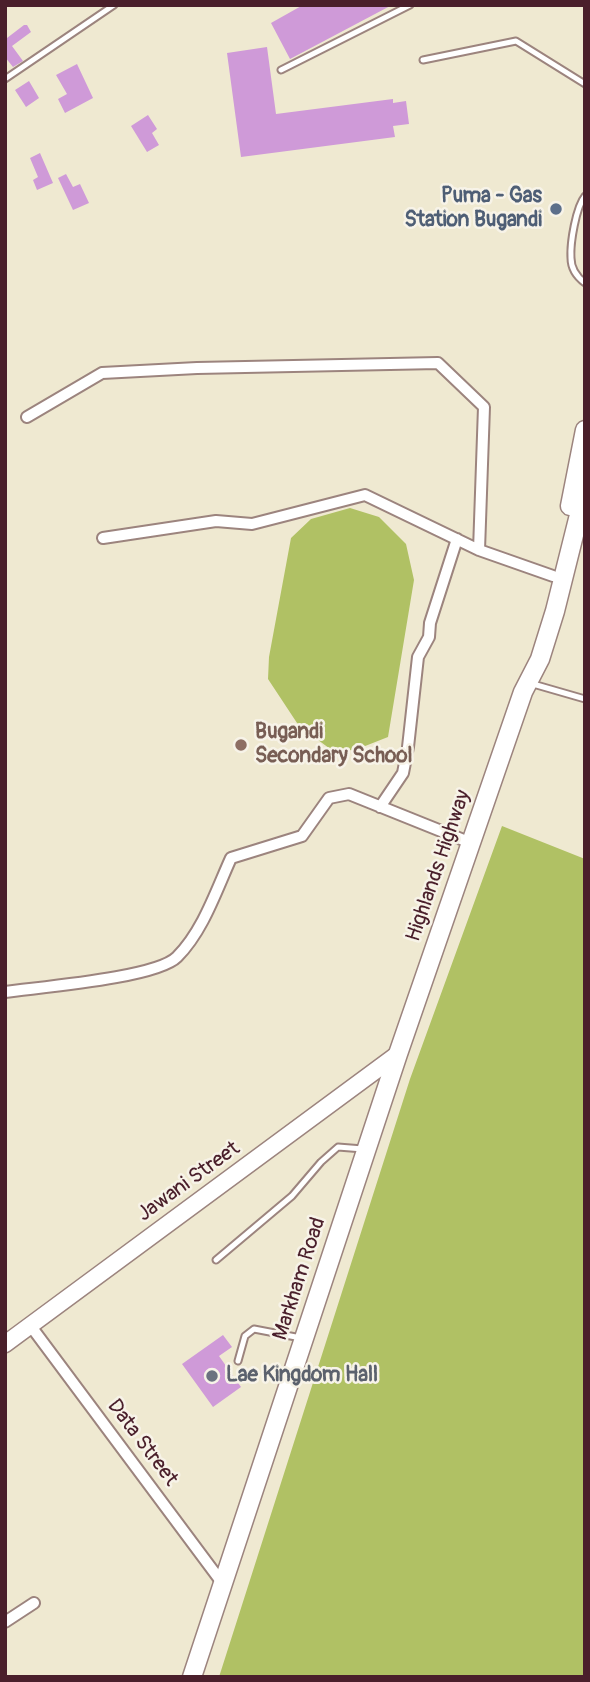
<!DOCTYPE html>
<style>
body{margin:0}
#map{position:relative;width:590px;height:1682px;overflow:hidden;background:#efe9d1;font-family:Pangolin,sans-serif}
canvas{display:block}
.frame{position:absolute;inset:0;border:7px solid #4a1f2b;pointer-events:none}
</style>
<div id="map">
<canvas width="590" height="1682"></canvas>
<div class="frame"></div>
</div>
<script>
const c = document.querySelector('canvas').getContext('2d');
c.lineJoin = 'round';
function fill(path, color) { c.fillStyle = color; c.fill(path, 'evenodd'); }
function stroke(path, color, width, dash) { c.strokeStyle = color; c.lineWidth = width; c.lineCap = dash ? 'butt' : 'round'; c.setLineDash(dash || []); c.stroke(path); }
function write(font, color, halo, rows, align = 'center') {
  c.font = font + ' Pangolin,sans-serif'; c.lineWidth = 5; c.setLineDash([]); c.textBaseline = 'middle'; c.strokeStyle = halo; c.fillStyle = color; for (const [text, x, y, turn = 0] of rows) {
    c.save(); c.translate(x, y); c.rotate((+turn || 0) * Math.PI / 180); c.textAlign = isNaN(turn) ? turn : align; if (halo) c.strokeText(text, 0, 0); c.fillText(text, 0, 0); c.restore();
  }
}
fill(new Path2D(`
 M 350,508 L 379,517 L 406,544 L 414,580 L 388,737 L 355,750 L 333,751 L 299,726 L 268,679 L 269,657 L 291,538 L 311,519 Z
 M 502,826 L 585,859 L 585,1677 L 219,1677 L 410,1079 Z`), '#b0c164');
fill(new Path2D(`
 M 303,5 L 392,5 L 290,59 L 271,23 Z
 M 24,25 L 27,25 L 31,32 L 12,46 L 23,61 L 13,67 L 5,57 L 5,36 L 7,38 Z
 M 267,47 L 276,114 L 393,99 L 393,103 L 406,101 L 409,124 L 393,126 L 395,137 L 241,157 L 227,53 Z
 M 77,64 L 93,98 L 65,113 L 58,99 L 67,94 L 56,75 Z
 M 29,81 L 39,98 L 26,107 L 15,90 Z
 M 148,115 L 157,129 L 152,133 L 159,145 L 147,152 L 131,126 Z
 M 40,153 L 53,183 L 37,190 L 33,180 L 38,177 L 30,158 Z
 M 66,174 L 73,187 L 80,184 L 89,203 L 73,210 L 58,178 Z
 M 223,1335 L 232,1347 L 219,1356 L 241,1387 L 213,1407 L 182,1364 Z`), '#cf9ad8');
const lane = new Path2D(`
 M 423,60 L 516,41 L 585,84
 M 281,70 L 410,5
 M 5,79 L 114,5
 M 585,196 C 576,207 570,243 571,258 C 571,268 577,277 585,283
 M 533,684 L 585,699
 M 216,1260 L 292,1196 L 321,1162 L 338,1147 L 363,1149
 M 238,1361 L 245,1336 L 254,1329 L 301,1338`);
const street = new Path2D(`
 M 27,417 L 102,373 L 197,368 L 438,363 L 484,407 L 479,550
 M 103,538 L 216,521 L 252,524 L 365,495 L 479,550 L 553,576
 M 380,807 L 403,773 L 408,747 L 418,657 L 429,637 L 430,623 L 457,539
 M 5,992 C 40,987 156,978 177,957 C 203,931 216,891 231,858 L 302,836 L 329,798 L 349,794 L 471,843
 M 30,1325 L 223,1584
 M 5,1622 L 34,1603`);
const secondary = new Path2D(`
 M 5,1344 L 398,1054`);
const primary = new Path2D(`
 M 570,506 L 585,430
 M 192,1677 L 398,1054 L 523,692 L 540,659 L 555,611 L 585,491`);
stroke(lane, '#9c847e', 9);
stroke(street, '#9c847e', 14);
stroke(secondary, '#9c847e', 19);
stroke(primary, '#9c847e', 21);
stroke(lane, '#fff', 5);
stroke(street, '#fff', 10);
stroke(secondary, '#fff', 16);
stroke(primary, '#fff', 18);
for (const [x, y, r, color] of [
 [556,209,7,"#5c6f8a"],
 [241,745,7,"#8d6e63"],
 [212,1376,7,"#6b7280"]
]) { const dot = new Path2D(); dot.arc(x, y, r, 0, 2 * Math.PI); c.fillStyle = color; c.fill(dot); stroke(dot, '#f7f3e8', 2.5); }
write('bold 21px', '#4e5e75', '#f7f3e8', [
 ["Puma - Gas",542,197],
 ["Station Bugandi",542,221]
], 'right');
write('bold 21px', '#785e54', '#f7f3e8', [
 ["Bugandi",255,733],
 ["Secondary School",255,757]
], 'left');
write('21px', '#4a1f2b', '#f7f3e8', [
 ["Highlands Highway",439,866,-71],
 ["Jawani Street",189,1182,-36],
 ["Markham Road",300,1279,-72],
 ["Data Street",142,1443,53]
]);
write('bold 21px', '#5b616d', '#f7f3e8', [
 ["Lae Kingdom Hall",226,1376]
], 'left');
</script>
